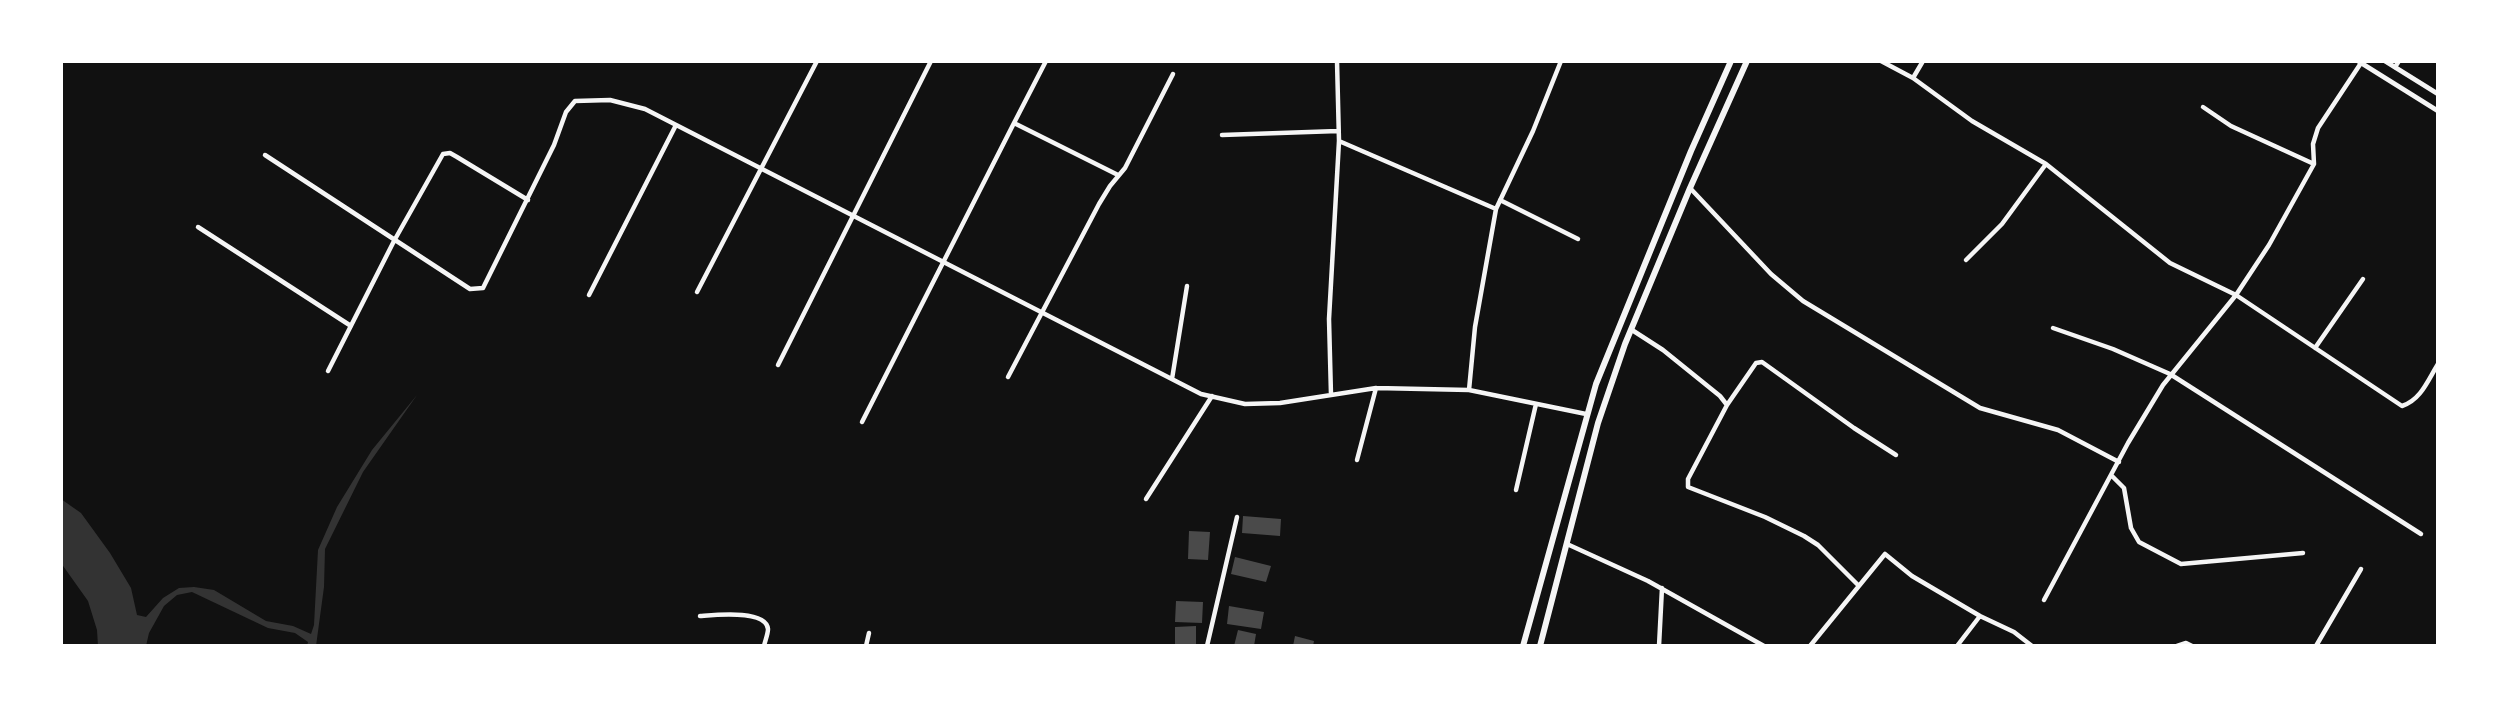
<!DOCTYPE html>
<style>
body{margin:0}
#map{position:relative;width:2499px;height:707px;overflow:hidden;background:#111;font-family:"Libre Baskerville",serif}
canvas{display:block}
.frame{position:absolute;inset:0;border:63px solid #fff;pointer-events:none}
</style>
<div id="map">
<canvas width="2499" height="707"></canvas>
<div class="frame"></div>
</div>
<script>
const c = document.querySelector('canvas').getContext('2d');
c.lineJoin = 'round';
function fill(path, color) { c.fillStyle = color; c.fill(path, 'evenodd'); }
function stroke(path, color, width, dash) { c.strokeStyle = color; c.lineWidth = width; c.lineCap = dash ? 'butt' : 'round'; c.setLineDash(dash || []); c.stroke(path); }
fill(new Path2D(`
 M 417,395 L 363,472 L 325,549 L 324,587 L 316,646 L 307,646 L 308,642 L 295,633 L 268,628 L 192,592 L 177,595 L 164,606 L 149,633 L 146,646 L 98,646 L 97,630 L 88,601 L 61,563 L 61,499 L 81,513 L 110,553 L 131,588 L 137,615 L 146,617 L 163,598 L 179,588 L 194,587 L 214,590 L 266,621 L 293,626 L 311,634 L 314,625 L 318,550 L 337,507 L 372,450 Z`), '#333');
fill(new Path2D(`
 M 1243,516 L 1281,519 L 1280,536 L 1242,533 Z
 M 1189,531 L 1210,532 L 1208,560 L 1188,559 Z
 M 1235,557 L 1271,566 L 1266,582 L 1231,574 Z
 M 1176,601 L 1203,602 L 1202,623 L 1175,622 Z
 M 1229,606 L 1264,612 L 1261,629 L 1227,624 Z
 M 1196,626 L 1196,646 L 1175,646 L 1175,627 Z
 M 1238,630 L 1256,634 L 1254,646 L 1234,646 Z
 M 1295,636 L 1314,641 L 1313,646 L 1293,646 Z`), '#4a4a4a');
stroke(new Path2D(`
 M 1881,61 L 1913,78 L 1972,121 L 2046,164 L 2170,263 L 2236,295 L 2402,406 C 2421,400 2428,380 2438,364
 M 2395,67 L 2399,61
 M 1913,78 L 1923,61
 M 2203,107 L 2231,126 L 2314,164
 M 1014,123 L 1046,61
 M 1222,135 L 1338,131
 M 1339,141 L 1496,209
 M 265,155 L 470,289 L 483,288 L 554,145 L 566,112 L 575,101 L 610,100 L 645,109 L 1201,394 L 1245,404 L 1280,403 L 1376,388 L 1469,390 L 1586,414
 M 1690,188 L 1771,274 L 1803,301 L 1980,408 L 2058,430 L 2119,462
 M 1500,200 L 1578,239
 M 198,227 L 351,326
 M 1966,260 L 2002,224 L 2046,164
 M 697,292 L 817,61
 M 589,295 L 676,125
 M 2053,328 L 2113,349 L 2170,374 L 2421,534
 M 1632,330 L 1663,350 L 1720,396 L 1727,405 L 1756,363 L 1762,362 L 1854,428 L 1896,455
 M 2315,348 L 2363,279
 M 778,365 L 931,61
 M 328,371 L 394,241 L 443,154 L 450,153 L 457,157 L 528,200
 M 1008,377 L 1099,204 L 1110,186 L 1125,168 L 1173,74
 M 1172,379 L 1187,286
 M 1469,390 L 1475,327 L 1496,209 L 1533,131 L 1561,61
 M 1331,395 L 1329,319 L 1339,141 L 1337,61
 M 1727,405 L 1688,479 L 1688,487 L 1765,517 L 1804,536 L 1818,545 L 1858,585
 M 862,422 L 1014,123 L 1118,175
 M 1357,460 L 1376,388
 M 2112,476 L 2124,488 L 2131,528 L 2139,542 L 2181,564 L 2303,553
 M 1516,490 L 1536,404
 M 1146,499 L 1212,396
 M 1567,544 L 1648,581 L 1764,646
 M 2044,600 L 2128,443 L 2163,385 L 2236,295 L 2269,245 L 2314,164 L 2313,144 L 2318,128 L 2361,63
 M 700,616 C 714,615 766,609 768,629 C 768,634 765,641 764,646
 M 866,646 L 869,633
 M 1207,646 L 1237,517
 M 1659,646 L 1662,588
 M 1810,646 L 1885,554 L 1912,576 L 1980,616
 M 1957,646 L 1980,616 L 2014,632 L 2032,646
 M 2177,646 L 2186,643 L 2192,646
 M 2316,646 L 2361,569`), '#f5f5f5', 4.5);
stroke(new Path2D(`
 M 2358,61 L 2438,111
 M 2385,61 L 2438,94`), '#f5f5f5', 5);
stroke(new Path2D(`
 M 1523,646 L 1596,384 L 1691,151 L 1731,61
 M 1540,646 L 1598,423 L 1625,344 L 1690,188 L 1747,61`), '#f5f5f5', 6);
</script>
